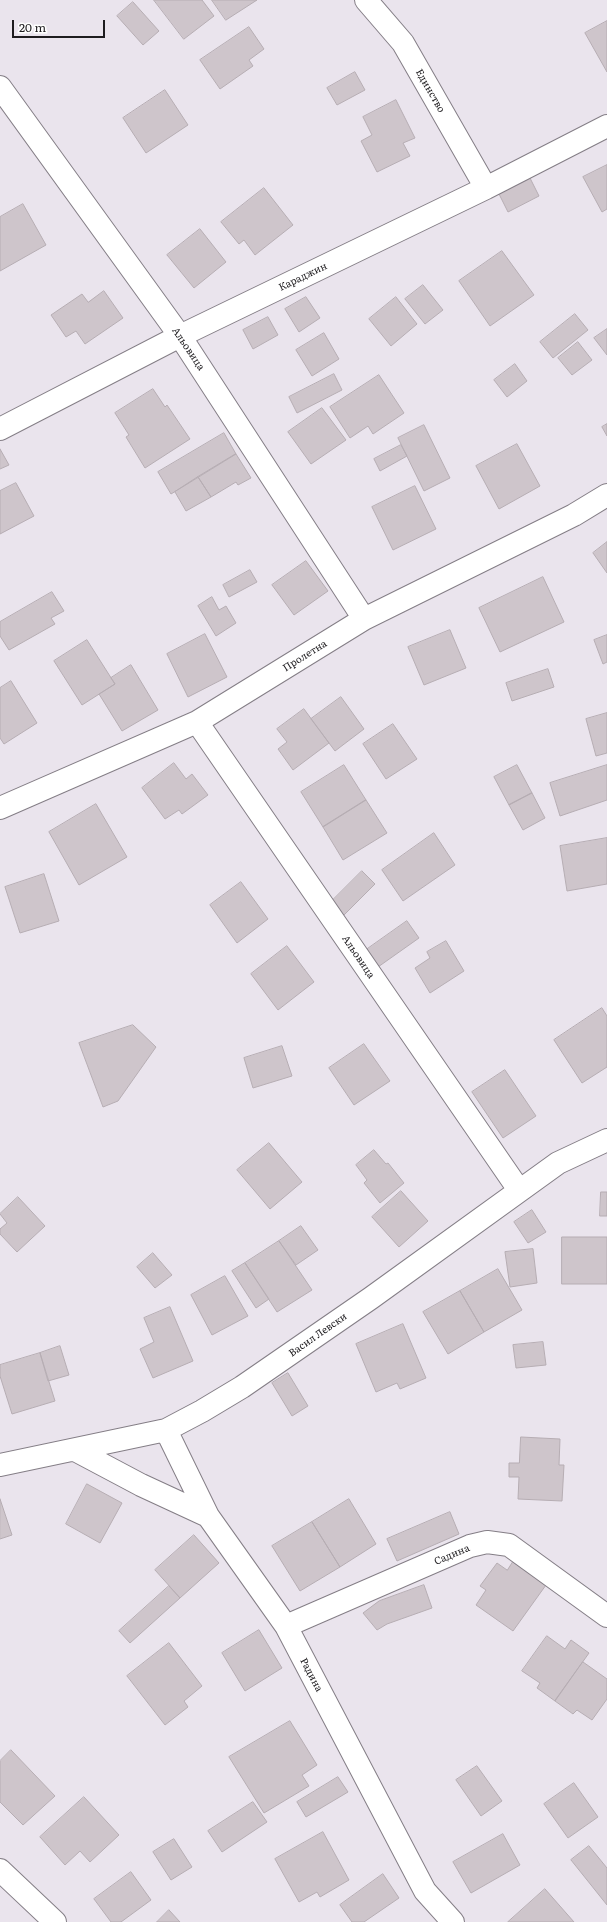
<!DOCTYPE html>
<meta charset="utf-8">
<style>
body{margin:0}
#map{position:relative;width:607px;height:1922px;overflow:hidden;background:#eae4ed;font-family:Literata,serif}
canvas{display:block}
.scale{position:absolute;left:12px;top:20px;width:93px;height:18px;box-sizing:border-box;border:2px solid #1e1c1f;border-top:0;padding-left:5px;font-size:12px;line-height:14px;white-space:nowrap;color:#1e1c1f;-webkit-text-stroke:3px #fff;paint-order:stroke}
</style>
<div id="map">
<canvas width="607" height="1922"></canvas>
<div class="scale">20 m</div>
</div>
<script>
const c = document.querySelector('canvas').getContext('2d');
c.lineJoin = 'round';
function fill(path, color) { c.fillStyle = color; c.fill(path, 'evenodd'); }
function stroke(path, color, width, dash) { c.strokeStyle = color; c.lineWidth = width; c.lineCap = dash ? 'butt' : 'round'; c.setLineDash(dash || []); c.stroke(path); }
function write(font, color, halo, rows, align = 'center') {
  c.font = font + ' Literata,serif'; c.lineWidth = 3; c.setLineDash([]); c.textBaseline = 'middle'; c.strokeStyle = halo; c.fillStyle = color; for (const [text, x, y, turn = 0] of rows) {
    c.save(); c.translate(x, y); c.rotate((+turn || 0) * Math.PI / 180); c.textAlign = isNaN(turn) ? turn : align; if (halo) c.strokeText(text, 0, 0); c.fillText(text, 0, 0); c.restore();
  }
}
const building = new Path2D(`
 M 154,0 L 202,0 L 214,16 L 184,39 Z
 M 212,0 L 257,0 L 226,20 Z
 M 133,2 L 159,31 L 143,45 L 117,16 Z
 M 607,21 L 607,72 L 585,33 Z
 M 249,27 L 264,49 L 249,60 L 253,66 L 220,89 L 200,60 Z
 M 355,72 L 365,90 L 337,105 L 327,88 Z
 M 165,90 L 188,125 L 146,153 L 123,118 Z
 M 396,100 L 415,138 L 403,143 L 410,156 L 377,172 L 361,141 L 372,135 L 363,117 Z
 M 607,165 L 607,209 L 602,212 L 583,177 Z
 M 530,178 L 539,196 L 508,212 L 499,194 Z
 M 264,188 L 293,225 L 255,255 L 244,240 L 239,244 L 221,222 Z
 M 23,204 L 46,245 L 0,271 L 0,217 Z
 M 200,229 L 226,262 L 194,288 L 167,255 Z
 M 502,251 L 534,295 L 490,326 L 459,281 Z
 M 423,285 L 443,310 L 425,324 L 405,299 Z
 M 104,291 L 123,318 L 85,344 L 76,331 L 66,337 L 51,315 L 82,294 L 88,302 Z
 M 306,297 L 320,318 L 299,332 L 285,309 Z
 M 396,297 L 417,324 L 391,346 L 369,319 Z
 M 575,314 L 588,330 L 553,358 L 540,342 Z
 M 268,317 L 278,335 L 253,349 L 243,330 Z
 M 607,329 L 607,355 L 594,338 Z
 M 324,333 L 339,359 L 312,376 L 296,350 Z
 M 578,342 L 592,360 L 572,375 L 558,358 Z
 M 515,364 L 527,381 L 507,397 L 494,380 Z
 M 334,374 L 342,390 L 297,413 L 289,397 Z
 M 379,375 L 404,413 L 373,434 L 368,426 L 350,438 L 330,407 Z
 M 153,389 L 165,407 L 167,405 L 190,439 L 145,468 L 126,437 L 129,435 L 115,413 Z
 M 322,408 L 346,440 L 311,464 L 288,432 Z
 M 607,424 L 607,436 L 602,427 Z
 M 424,425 L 450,478 L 424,491 L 398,438 Z
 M 224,433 L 236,454 L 171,494 L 158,472 Z
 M 517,444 L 540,486 L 499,509 L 476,466 Z
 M 401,445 L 407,456 L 380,471 L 374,459 Z
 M 0,449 L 9,465 L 0,469 Z
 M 236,454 L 251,478 L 238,485 L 236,482 L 211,497 L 198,477 Z
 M 198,477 L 211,497 L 186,511 L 175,492 Z
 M 16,483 L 34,516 L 0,534 L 0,491 Z
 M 415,486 L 436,529 L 393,550 L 372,507 Z
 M 607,542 L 607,573 L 593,553 Z
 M 306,561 L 328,591 L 294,615 L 272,585 Z
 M 250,570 L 257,582 L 229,597 L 223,585 Z
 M 543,577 L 564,622 L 500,652 L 479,608 Z
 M 52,592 L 64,611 L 51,618 L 55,624 L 9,650 L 0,636 L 0,622 Z
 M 212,597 L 219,610 L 226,606 L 236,623 L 216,636 L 198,606 Z
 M 450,630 L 466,668 L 424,685 L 408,647 Z
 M 205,634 L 227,677 L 188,697 L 167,654 Z
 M 607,635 L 607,662 L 603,664 L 594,640 Z
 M 87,640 L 115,684 L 82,705 L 54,661 Z
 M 131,665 L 158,710 L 122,731 L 99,694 L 115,684 L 111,678 Z
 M 548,669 L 554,687 L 512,701 L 506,683 Z
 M 11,681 L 37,723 L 4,744 L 0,738 L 0,688 Z
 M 341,697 L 364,729 L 335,751 L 311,719 Z
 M 304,709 L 329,743 L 293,770 L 278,749 L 287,742 L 277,729 Z
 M 607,713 L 607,753 L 596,756 L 586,719 Z
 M 393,724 L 417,759 L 386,779 L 363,744 Z
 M 174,763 L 186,779 L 192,774 L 208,795 L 182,814 L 179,810 L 165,819 L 142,788 Z
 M 344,765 L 366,800 L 323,827 L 301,792 Z
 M 517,765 L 532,793 L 509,805 L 494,777 Z
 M 607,765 L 607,800 L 560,816 L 550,783 Z
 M 532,793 L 545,818 L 523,830 L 509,805 Z
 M 366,800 L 387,833 L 343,860 L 323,827 Z
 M 96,804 L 127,857 L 79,885 L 49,832 Z
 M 434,833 L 455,865 L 403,901 L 382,870 Z
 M 607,838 L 607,884 L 567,891 L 560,846 Z
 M 362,871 L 375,884 L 343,916 L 330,903 Z
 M 44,874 L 59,921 L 20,933 L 5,887 Z
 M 241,882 L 268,919 L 237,943 L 210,905 Z
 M 407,921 L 419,938 L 378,967 L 366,950 Z
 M 446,941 L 464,971 L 430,993 L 415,968 L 430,958 L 427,952 Z
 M 287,946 L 314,982 L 278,1010 L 251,974 Z
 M 602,1008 L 607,1016 L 607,1067 L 582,1083 L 554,1040 Z
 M 133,1025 L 156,1047 L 118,1101 L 103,1107 L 79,1043 Z
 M 364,1044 L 390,1081 L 354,1105 L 329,1068 Z
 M 282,1046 L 292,1076 L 253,1088 L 244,1058 Z
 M 505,1070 L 536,1116 L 503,1138 L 472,1092 Z
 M 269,1143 L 302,1182 L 270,1209 L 237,1170 Z
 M 374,1150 L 386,1164 L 388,1163 L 404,1183 L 380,1203 L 364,1183 L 367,1180 L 356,1165 Z
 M 401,1191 L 428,1221 L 399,1247 L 372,1217 Z
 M 601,1192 L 607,1192 L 607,1216 L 600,1216 Z
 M 18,1197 L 45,1226 L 17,1252 L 0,1234 L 0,1229 L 7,1223 L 0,1214 Z
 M 532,1210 L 546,1232 L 528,1243 L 514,1222 Z
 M 301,1226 L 318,1250 L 296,1265 L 279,1241 Z
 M 562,1237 L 607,1237 L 607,1284 L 562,1284 Z
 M 279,1241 L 312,1290 L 277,1312 L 245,1263 Z
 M 533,1249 L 537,1283 L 510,1287 L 505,1252 Z
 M 153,1253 L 172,1275 L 155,1288 L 137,1267 Z
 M 245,1263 L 269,1299 L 256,1308 L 232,1271 Z
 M 498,1269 L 522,1310 L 484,1332 L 460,1291 Z
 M 225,1276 L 248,1316 L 212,1335 L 191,1295 Z
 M 460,1291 L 484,1332 L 448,1354 L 423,1312 Z
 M 170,1307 L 193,1361 L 153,1378 L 140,1349 L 154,1342 L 144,1318 Z
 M 403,1324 L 426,1378 L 400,1389 L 397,1383 L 376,1392 L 356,1344 Z
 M 543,1342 L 546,1365 L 516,1368 L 513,1345 Z
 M 60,1346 L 69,1375 L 48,1381 L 40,1353 Z
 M 40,1353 L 55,1401 L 12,1414 L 0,1376 L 0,1365 Z
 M 288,1373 L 308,1406 L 292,1416 L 272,1383 Z
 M 521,1437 L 560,1439 L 559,1465 L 564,1465 L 562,1501 L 518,1499 L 519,1477 L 509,1477 L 509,1463 L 519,1463 Z
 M 87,1484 L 122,1503 L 100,1543 L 66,1524 Z
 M 0,1499 L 12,1535 L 0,1539 Z
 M 349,1499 L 376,1544 L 340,1567 L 312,1522 Z
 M 450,1512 L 459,1534 L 397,1561 L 387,1539 Z
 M 312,1522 L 340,1567 L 300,1591 L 272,1546 Z
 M 194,1535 L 219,1563 L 180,1598 L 155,1570 Z
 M 513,1562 L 546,1585 L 513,1631 L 476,1605 L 486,1590 L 480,1586 L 497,1563 L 507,1570 Z
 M 424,1585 L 432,1608 L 387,1624 L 377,1630 L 363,1613 L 379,1601 Z
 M 169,1586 L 180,1598 L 130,1643 L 119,1631 Z
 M 259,1630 L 282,1668 L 245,1691 L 222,1653 Z
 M 547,1636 L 565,1649 L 571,1640 L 589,1653 L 555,1701 L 537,1688 L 540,1683 L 522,1671 Z
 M 169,1643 L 202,1686 L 184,1701 L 188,1707 L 165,1725 L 127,1676 Z
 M 583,1662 L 607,1679 L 607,1699 L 592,1720 L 577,1710 L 573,1714 L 555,1701 Z
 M 290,1721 L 317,1765 L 302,1775 L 309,1786 L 264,1813 L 229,1757 Z
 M 11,1750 L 55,1796 L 23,1825 L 0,1802 L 0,1761 Z
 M 477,1766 L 502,1801 L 481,1816 L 456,1780 Z
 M 338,1777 L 348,1792 L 306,1817 L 297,1802 Z
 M 574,1783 L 598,1817 L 568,1838 L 544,1804 Z
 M 84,1797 L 119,1835 L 90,1862 L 80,1851 L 65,1865 L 40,1837 Z
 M 253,1802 L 267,1822 L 222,1852 L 208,1831 Z
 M 323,1832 L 349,1880 L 320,1897 L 317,1892 L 299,1902 L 275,1859 Z
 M 503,1834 L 520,1865 L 471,1893 L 453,1862 Z
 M 174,1839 L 192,1867 L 171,1880 L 153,1852 Z
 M 589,1846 L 607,1868 L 607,1905 L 571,1860 Z
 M 131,1872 L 151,1900 L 121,1922 L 111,1922 L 94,1899 Z
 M 383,1874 L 399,1898 L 364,1922 L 352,1922 L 340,1905 Z
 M 545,1889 L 574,1922 L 508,1922 Z
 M 169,1910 L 180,1922 L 157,1922 Z`);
fill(building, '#cec5cb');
stroke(building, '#b6adb3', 1);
const street = new Path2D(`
 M 366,0 L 403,43 L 486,188
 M 0,87 L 180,336 L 364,619
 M 0,429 L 180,336 L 486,188 L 607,126
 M 197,722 L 519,1190
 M 0,808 L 197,722 L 364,619 L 574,515 L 607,495
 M 166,1430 L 208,1516 L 286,1626 L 425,1891 L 453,1922
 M 75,1450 L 141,1485 L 208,1516
 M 0,1465 L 166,1430 L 202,1411 L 242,1387 L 371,1298 L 558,1163 L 607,1140
 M 286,1626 L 470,1546 L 487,1542 L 509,1545 L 607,1616
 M 0,1870 L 55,1922`);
stroke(street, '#847e86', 24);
stroke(street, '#fff', 22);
write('10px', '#1e1c1f', '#fff', [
 ["Единство",430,91,60],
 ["Караджин",303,277,-26],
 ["Альовица",188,349,56],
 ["Пролетна",305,656,-32],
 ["Альовица",358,957,56],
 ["Васил Левски",318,1335,-35],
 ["Садина",452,1555,-23],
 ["Радина",311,1675,62]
]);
</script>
